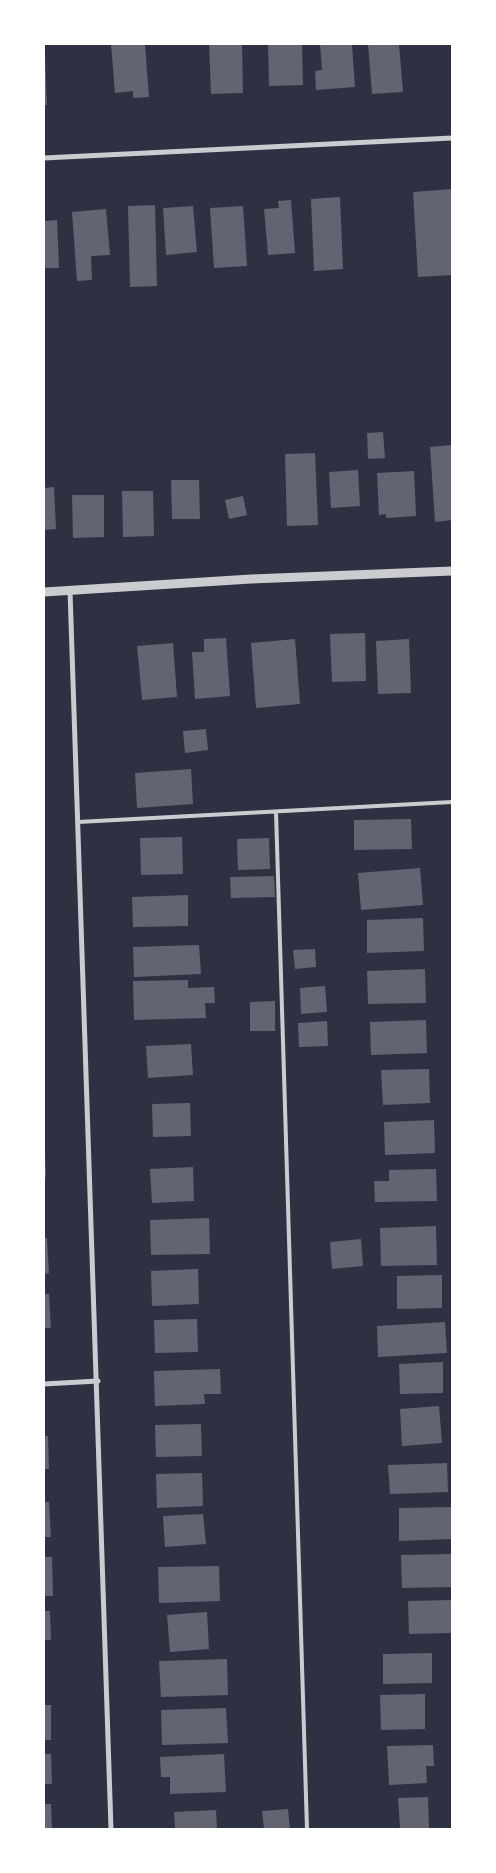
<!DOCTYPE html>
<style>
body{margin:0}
#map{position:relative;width:496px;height:1873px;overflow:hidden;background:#2d3142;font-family:"Archivo Narrow",sans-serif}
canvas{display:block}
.frame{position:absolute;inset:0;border:45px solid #fff;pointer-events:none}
</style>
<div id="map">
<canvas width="496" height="1873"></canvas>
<div class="frame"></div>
</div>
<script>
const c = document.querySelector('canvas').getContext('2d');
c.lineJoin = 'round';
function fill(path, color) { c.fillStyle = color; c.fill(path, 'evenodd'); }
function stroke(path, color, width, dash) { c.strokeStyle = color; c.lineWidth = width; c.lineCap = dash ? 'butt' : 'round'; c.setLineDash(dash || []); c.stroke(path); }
fill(new Path2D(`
 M 111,44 L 145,44 L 149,97 L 133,98 L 133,91 L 115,93 Z
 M 209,44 L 242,44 L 243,93 L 211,94 Z
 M 268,44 L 302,44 L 303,85 L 269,86 Z
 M 320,44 L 352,44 L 355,87 L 316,90 L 315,71 L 322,70 Z
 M 368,44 L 399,44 L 403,92 L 372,94 Z
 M 44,55 L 45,55 L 47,105 L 44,105 Z
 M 452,189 L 452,275 L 418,277 L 413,192 Z
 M 340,197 L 343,269 L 314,271 L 311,199 Z
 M 291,200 L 295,253 L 268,255 L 264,209 L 279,208 L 278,201 Z
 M 155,205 L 157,286 L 130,287 L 128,206 Z
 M 193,206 L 197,252 L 166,255 L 163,208 Z
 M 243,206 L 247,266 L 214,268 L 210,208 Z
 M 106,209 L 110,255 L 91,256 L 92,280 L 77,281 L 72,212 Z
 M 57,220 L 59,268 L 44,268 L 44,221 Z
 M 383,432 L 385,458 L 368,459 L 367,433 Z
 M 452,445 L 452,520 L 435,522 L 430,447 Z
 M 315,453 L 318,525 L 287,526 L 285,454 Z
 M 358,470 L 360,506 L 331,508 L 329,472 Z
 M 414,471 L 416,516 L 386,518 L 386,514 L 379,515 L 377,473 Z
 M 171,480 L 199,480 L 200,519 L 172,519 Z
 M 54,487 L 56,529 L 44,530 L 44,488 Z
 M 122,491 L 153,491 L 154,536 L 123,537 Z
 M 72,495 L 104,495 L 104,537 L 73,538 Z
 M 243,496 L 247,515 L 229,519 L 225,500 Z
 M 365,633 L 366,681 L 332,682 L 330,634 Z
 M 226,638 L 230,696 L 195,699 L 192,652 L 204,652 L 204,639 Z
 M 295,639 L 300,704 L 256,708 L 251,643 Z
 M 409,639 L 411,693 L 378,694 L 376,641 Z
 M 173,643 L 177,697 L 142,700 L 137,646 Z
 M 206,729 L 208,750 L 185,753 L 183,731 Z
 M 191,769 L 193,804 L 137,808 L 135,773 Z
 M 411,819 L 412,849 L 354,850 L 354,820 Z
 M 182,837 L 183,874 L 141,875 L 140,838 Z
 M 269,838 L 270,869 L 238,870 L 237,839 Z
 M 420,868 L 423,905 L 361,910 L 358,873 Z
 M 274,876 L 275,897 L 231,898 L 230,877 Z
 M 188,895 L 188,926 L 133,927 L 132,897 Z
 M 423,918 L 424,951 L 367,953 L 367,920 Z
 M 199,945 L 201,974 L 134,977 L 133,947 Z
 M 315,949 L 316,967 L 295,969 L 293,950 Z
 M 425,969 L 426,1003 L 368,1004 L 367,971 Z
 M 188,980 L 188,988 L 214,987 L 215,1003 L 205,1003 L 206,1018 L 134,1020 L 133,981 Z
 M 325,986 L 327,1012 L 301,1014 L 300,988 Z
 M 275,1001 L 275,1031 L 250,1031 L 250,1002 Z
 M 426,1020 L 427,1053 L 371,1055 L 370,1022 Z
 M 327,1021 L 328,1046 L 299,1047 L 298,1023 Z
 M 191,1044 L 193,1075 L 148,1078 L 146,1046 Z
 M 429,1069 L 430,1103 L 383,1105 L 381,1070 Z
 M 190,1103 L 191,1136 L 153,1137 L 152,1104 Z
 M 434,1120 L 435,1153 L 385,1155 L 384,1122 Z
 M 44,1152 L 45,1152 L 46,1177 L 44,1177 Z
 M 193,1167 L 194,1201 L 152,1203 L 150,1169 Z
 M 436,1169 L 437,1201 L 375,1202 L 374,1181 L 389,1181 L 389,1170 Z
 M 209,1218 L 210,1254 L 151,1255 L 150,1220 Z
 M 436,1226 L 437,1265 L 381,1266 L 380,1228 Z
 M 44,1238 L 47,1238 L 49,1273 L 44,1274 Z
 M 361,1239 L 363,1266 L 332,1269 L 330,1242 Z
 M 198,1269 L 199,1304 L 152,1306 L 151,1271 Z
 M 442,1275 L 442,1308 L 397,1309 L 397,1276 Z
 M 44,1294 L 49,1294 L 51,1328 L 44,1328 Z
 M 197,1319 L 198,1352 L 155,1353 L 154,1320 Z
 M 445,1322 L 447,1353 L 378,1357 L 377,1326 Z
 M 443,1362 L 443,1393 L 400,1394 L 399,1364 Z
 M 220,1369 L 221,1394 L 204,1394 L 205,1404 L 155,1406 L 154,1371 Z
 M 439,1406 L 442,1443 L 402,1446 L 400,1409 Z
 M 201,1424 L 202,1456 L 156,1457 L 155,1425 Z
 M 44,1436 L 48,1436 L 49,1469 L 44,1469 Z
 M 447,1463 L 448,1492 L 390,1494 L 388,1465 Z
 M 202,1473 L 203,1506 L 157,1508 L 156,1474 Z
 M 44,1502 L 49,1502 L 51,1537 L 44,1537 Z
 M 452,1507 L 452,1539 L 399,1541 L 399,1508 Z
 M 203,1514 L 206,1544 L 165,1547 L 163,1516 Z
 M 452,1554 L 452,1587 L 402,1588 L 401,1555 Z
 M 44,1557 L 52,1557 L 53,1596 L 44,1596 Z
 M 219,1566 L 220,1601 L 159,1603 L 158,1567 Z
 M 452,1600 L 452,1633 L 409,1634 L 408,1601 Z
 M 44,1611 L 50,1611 L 51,1640 L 44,1640 Z
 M 207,1612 L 209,1649 L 170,1652 L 167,1615 Z
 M 432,1653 L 432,1683 L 383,1684 L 383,1654 Z
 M 227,1659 L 228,1695 L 161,1697 L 159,1661 Z
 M 425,1694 L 425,1729 L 381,1730 L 380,1695 Z
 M 44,1705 L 51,1705 L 51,1740 L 44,1740 Z
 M 226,1708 L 228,1743 L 162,1745 L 161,1710 Z
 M 433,1745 L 434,1766 L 426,1766 L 427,1783 L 389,1785 L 387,1746 Z
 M 44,1754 L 51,1754 L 52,1784 L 44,1784 Z
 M 224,1754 L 226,1792 L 170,1794 L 170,1777 L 161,1777 L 160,1757 Z
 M 428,1797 L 429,1828 L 400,1829 L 398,1798 Z
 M 44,1804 L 51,1804 L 52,1829 L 44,1829 Z
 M 288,1809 L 290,1829 L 264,1829 L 262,1811 Z
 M 216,1810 L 217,1829 L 175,1829 L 174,1812 Z`), '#626471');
stroke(new Path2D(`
 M 276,812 L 307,1829
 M 78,822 L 452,802`), '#caccd0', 4);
stroke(new Path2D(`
 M 44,158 L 452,138
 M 70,591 L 111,1829
 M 44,1384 L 98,1381`), '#caccd0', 5);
stroke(new Path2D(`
 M 44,592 L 251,579 L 452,571`), '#caccd0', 9);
</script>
